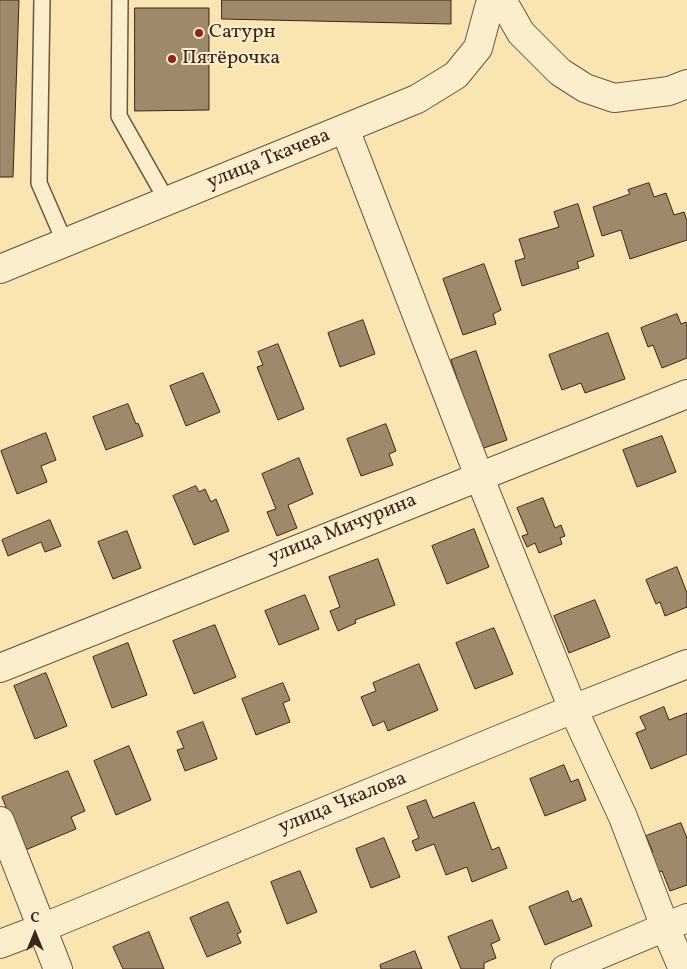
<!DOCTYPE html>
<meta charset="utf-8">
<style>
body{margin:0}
#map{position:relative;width:687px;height:969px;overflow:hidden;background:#f8e5b2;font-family:Vollkorn,serif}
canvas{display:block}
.north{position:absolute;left:10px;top:909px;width:50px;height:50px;-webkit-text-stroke:4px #faeecd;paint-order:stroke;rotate:0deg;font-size:14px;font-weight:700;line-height:20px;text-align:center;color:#3d251b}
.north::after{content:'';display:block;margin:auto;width:18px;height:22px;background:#3d251b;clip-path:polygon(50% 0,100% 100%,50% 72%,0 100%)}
</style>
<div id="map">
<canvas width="687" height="969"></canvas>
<div class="north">С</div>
</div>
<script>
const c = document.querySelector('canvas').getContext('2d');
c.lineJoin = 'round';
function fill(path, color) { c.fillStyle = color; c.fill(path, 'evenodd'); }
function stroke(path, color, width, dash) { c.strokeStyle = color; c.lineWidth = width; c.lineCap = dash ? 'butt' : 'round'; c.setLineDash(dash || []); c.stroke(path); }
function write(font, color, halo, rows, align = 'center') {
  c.font = font + ' Vollkorn,serif'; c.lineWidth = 4; c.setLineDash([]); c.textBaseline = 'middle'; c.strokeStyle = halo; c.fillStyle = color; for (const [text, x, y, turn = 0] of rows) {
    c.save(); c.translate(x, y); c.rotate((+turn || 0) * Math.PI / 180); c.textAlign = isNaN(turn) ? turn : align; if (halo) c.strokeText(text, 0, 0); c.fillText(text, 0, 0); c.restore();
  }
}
const building = new Path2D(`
 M 0,0 L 19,0 L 13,177 L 0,177 Z
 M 222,0 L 451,0 L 451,24 L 222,19 Z
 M 135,8 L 209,8 L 209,110 L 135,111 Z
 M 649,183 L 654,197 L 666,193 L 674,215 L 684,212 L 687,221 L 687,240 L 630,259 L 621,230 L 602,236 L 593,207 L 630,194 L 628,190 Z
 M 578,204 L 594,256 L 577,262 L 579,268 L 522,286 L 515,261 L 525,258 L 519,239 L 559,227 L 554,212 Z
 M 484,264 L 501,310 L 493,314 L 496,324 L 463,335 L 443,279 Z
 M 677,314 L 681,324 L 686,322 L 687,326 L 687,358 L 662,368 L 653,345 L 648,347 L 641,328 Z
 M 363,320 L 375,354 L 340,367 L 328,333 Z
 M 608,333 L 625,379 L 585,393 L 581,383 L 562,390 L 549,355 Z
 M 278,344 L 304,409 L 278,420 L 257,367 L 263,365 L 258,352 Z
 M 476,351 L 507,440 L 481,449 L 451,360 Z
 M 203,373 L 220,412 L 186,426 L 170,386 Z
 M 128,404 L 136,424 L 138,423 L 143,436 L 106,450 L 93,417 Z
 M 386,424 L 396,451 L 389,454 L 393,465 L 361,476 L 347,439 Z
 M 46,433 L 56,460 L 41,466 L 47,482 L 17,494 L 1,451 Z
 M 662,436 L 676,472 L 637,487 L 623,450 Z
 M 299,458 L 313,494 L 288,505 L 297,528 L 277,536 L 267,512 L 276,509 L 262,474 Z
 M 196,486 L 199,492 L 205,489 L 211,502 L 216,499 L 229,531 L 194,545 L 173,496 Z
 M 543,498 L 555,528 L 561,525 L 565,536 L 560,538 L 562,544 L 539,553 L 535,543 L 527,547 L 522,536 L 528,534 L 517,508 Z
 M 50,520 L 61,546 L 45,552 L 41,542 L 8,556 L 2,540 Z
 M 474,529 L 489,567 L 447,584 L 432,546 Z
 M 127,531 L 141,568 L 113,579 L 98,542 Z
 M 378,559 L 395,605 L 355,620 L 356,623 L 338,631 L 330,611 L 340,607 L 329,577 Z
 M 677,567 L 687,593 L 687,607 L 665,616 L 660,602 L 656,604 L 646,580 Z
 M 305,595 L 319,629 L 279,645 L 265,611 Z
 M 595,600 L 610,637 L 569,653 L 554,616 Z
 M 215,625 L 236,677 L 194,694 L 173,641 Z
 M 494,628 L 513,674 L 475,689 L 456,643 Z
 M 128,643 L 147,695 L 112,708 L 93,657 Z
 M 419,664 L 438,710 L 388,731 L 384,721 L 373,726 L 361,697 L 376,691 L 373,683 Z
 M 46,673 L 67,726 L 35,739 L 14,686 Z
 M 283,683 L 290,700 L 283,703 L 290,722 L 256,735 L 242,699 Z
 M 664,707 L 669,720 L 687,713 L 687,754 L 651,769 L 636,733 L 646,729 L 640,717 Z
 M 203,722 L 217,759 L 185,771 L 177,750 L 184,748 L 177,732 Z
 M 129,746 L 151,800 L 116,815 L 94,761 Z
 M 564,765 L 571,782 L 578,779 L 586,800 L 545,816 L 530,779 Z
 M 68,771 L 85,811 L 71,817 L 76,829 L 23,851 L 2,797 Z
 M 426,800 L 433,818 L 474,802 L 492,850 L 499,847 L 507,868 L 472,882 L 467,867 L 446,875 L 434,844 L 416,851 L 412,841 L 419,838 L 407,807 Z
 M 681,823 L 687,838 L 687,885 L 670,891 L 662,871 L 652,875 L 645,855 L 653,852 L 646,836 Z
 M 384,838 L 400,877 L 371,888 L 356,849 Z
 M 300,871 L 317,912 L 287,924 L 271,882 Z
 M 568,891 L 572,902 L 581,898 L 592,926 L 545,945 L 529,907 Z
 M 228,902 L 241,932 L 237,934 L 241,943 L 207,957 L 190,918 Z
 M 492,920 L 500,940 L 491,944 L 496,958 L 484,963 L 484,969 L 461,969 L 448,937 Z
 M 149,932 L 164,969 L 123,969 L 113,947 Z
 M 415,951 L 422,969 L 381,969 L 380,965 Z`);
fill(building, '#9e896a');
stroke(building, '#3d251b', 1);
const service = new Path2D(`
 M 42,0 L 39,183 L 65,243
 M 120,0 L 119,116 L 167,201`);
const minor = new Path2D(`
 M 502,0 L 521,33 L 560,72 L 585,88 L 614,98 L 669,91 L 687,84
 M 345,129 L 479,476 L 573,709 L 623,817 L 665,927 L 683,969
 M 0,668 L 687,394
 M 0,821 L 58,969
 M 0,944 L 42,928 L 573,709 L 687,664
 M 565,969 L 687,918`);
const tertiary = new Path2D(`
 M 0,269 L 417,99 L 456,75 L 478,48 L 491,0`);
stroke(service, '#6c5541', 18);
stroke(minor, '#6c5541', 30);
stroke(tertiary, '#6c5541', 30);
stroke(service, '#faeecd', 15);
stroke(minor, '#faeecd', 28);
stroke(tertiary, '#faeecd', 28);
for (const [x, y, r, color] of [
 [199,33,5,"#8f2418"],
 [172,59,5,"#8f2418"]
]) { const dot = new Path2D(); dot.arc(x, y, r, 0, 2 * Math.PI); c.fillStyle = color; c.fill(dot); stroke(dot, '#faeecd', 2); }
write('20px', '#3d251b', '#faeecd', [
 ["Сатурн",209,33],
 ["Пятёрочка",182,59]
], 'left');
write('20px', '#3d251b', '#faeecd', [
 ["улица Ткачева",269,160,-22],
 ["улица Мичурина",343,530,-22],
 ["улица Чкалова",343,804,-22]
]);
</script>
